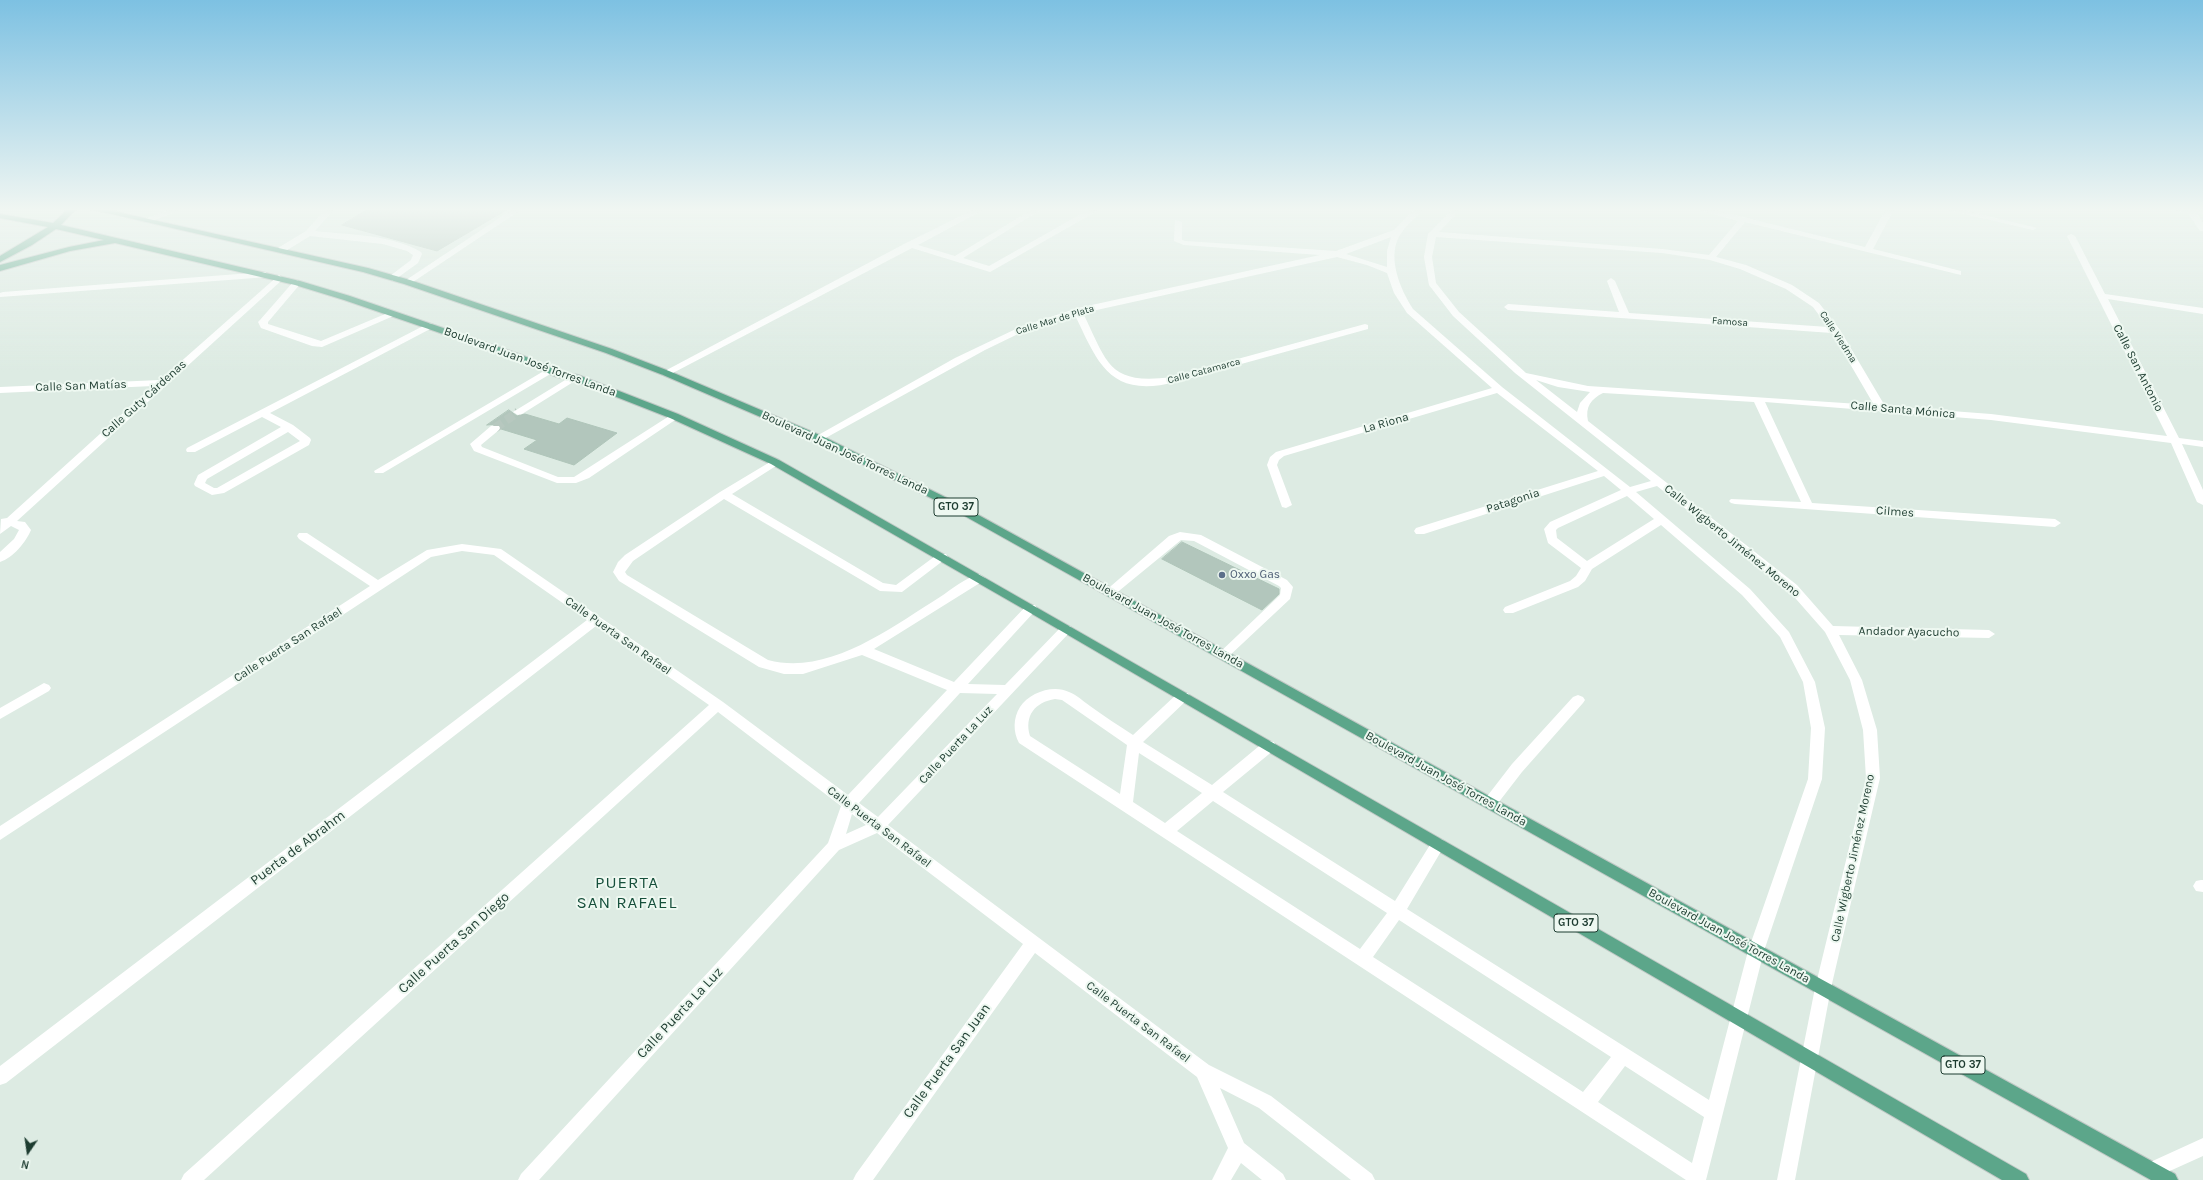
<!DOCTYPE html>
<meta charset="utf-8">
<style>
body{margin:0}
#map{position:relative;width:2203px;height:1180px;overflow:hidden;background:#ddebe3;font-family:Karla,sans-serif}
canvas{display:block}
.north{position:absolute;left:8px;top:1132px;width:40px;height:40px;-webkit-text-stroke:3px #eef8f1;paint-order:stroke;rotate:193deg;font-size:11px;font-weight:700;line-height:16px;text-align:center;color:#1d3c30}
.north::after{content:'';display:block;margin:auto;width:14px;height:18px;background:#1d3c30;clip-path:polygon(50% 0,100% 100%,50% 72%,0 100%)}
</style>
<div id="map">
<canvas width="2203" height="1180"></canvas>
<div class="north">N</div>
</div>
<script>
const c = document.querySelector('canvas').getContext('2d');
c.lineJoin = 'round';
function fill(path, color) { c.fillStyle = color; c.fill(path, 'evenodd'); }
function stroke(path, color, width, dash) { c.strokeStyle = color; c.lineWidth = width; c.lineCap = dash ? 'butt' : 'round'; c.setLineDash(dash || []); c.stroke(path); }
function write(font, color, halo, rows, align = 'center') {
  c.font = font + ' Karla,sans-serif'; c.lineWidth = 4; c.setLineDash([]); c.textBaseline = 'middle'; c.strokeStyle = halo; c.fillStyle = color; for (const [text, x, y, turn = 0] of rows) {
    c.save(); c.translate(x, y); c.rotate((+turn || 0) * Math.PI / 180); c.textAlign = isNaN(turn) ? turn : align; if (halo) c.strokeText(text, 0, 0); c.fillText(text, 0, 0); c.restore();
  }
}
const building = new Path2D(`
 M 368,209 L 508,209 L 437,251 L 342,225 Z
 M 509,410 L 517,416 L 525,414 L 559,424 L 567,418 L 617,433 L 574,465 L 524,449 L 537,440 L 501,429 L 499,424 L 487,425 Z
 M 1182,542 L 1279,589 L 1279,594 L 1262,610 L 1162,559 Z`);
fill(building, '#b2c6bc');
stroke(building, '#afc5b9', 1);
stroke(new Path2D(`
 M 495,428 L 518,412`), '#b7c8bf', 9, [9, 4.5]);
const major = new Path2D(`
 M 68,209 L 76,209 L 61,225 L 300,281 L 350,296 L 519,354 L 562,372 L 578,375 L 678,414 L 779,460 L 2026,1174 L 2029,1180 L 2002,1180 L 1027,611 L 771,464 L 670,418 L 573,380 L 557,377 L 513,358 L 344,300 L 295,285 L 115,243 L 70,251 L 0,271 L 0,265 L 69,247 L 104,240 L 56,229 L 32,245 L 0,262 L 0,256 L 48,227 L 0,218 L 0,214 L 53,223 Z
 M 90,209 L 104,209 L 368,268 L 410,280 L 612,349 L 669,371 L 822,436 L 953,501 L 2175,1174 L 2178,1180 L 2151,1180 L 945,505 L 814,440 L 663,375 L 606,353 L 404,284 L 363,272 Z`);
stroke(major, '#c0c8c5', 2);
fill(new Path2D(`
 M 171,209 L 182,209 L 150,222 L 143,220 Z
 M 326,209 L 334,209 L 315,231 C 349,235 390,234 421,252 L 422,254 L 418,263 L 393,281 L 389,278 L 390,276 L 411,260 L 413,255 L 407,251 L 383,244 L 310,236 L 284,252 L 278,252 L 278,248 L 306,231 Z
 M 513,209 L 522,209 L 410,284 L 403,282 Z
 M 975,209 L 985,209 L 918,245 L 955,256 L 1033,209 L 1042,209 L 963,258 L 989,266 L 1090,209 L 1097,211 L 990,272 L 912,248 L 669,375 L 663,375 L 661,373 L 906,243 Z
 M 1415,209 L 1423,209 C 1417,217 1408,223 1402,232 C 1385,254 1400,289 1413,309 L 1502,387 L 1630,487 L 1651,481 L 1515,373 L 1453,316 L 1429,285 L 1424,257 L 1428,234 L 1453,209 L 1461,209 L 1439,232 L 1662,249 L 1709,255 L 1738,221 L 1697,209 L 1710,209 L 1865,247 L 1886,209 L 1894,209 L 1873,249 L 1961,271 L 1961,275 L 1745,222 L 1716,257 L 1746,265 L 1792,285 L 1819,303 L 1840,330 L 1885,406 L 1991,414 L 2167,436 L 2067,236 L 2071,234 L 2075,236 L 2105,294 L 2203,308 L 2203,314 L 2108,299 L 2179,438 L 2203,441 L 2203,447 L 2182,444 L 2203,490 L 2203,505 L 2197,502 L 2171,443 L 1991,420 L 1765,402 L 1812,503 L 2055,519 L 2061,523 L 2055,527 L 1735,504 L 1731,503 L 1729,501 L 1731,499 L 1801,502 L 1754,402 L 1603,393 C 1591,399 1585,407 1588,421 L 1797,585 L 1833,626 L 1989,630 L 1995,634 L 1989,638 L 1839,635 L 1862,680 L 1877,730 L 1880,778 L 1831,988 L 1795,1180 L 1777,1180 L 1815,988 L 1866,778 L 1863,730 L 1850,680 L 1825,632 L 1789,591 L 1657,486 L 1636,492 L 1750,589 L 1789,632 L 1815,682 L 1825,728 L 1822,779 L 1764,951 L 1706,1180 L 1686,1180 L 1019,743 C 1013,732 1013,718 1020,707 C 1029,693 1053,684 1069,692 C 1077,695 1083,701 1090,706 C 1104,716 1119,726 1133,735 L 1178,693 L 1188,693 L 1190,696 L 1188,699 L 1143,742 L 1212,785 L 1264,742 L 1269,741 L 1274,742 L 1276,746 L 1274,750 L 1223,792 L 1395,901 L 1433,840 L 1438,838 L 1443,840 L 1445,844 L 1443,848 L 1407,909 L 1709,1100 L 1748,951 L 1808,779 L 1811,728 L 1803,682 L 1780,637 L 1742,595 L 1661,525 L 1592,569 L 1585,581 L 1578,587 L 1513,613 L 1505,613 L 1503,610 L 1505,607 L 1570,581 L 1576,576 L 1581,568 L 1548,543 L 1544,529 L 1550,522 L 1621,490 L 1604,476 L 1424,534 L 1416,534 L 1414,531 L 1416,528 L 1598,471 L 1497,393 L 1284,456 L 1279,460 L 1277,465 L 1292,505 L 1286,508 L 1282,507 L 1267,465 L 1270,457 L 1276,452 L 1492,388 L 1407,313 L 1394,293 L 1387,273 L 1367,265 L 1337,257 L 1083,313 C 1108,364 1108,385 1172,377 L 1365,324 L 1368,325 L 1368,329 L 1176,382 C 1111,398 1099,366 1075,315 L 1018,334 L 985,350 L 822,440 L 814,440 L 813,438 L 955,358 L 1020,327 L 1078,308 L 1320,255 L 1184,245 L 1174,241 L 1175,220 L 1182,222 L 1182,240 L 1185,241 L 1336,251 L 1394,230 ZM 1391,237 L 1387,251 L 1387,267 L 1346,254 ZM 1436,237 L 1662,253 L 1710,260 L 1740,269 L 1786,289 L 1813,307 L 1828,327 L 1629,313 L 1615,281 L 1611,278 L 1607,281 L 1619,312 L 1508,304 L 1504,307 L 1508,310 L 1832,333 L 1874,405 L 1588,386 L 1526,373 L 1459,312 L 1436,283 L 1432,257 ZM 1536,380 L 1558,387 L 1590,392 L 1580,403 L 1577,412 ZM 1627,496 L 1654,519 L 1587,561 L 1557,538 L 1556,530 L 1558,528 ZM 1055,699 L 1062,700 L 1127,745 L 1120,794 L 1030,736 C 1024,716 1035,702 1055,699 ZM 1139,753 L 1202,793 L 1165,823 L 1133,802 ZM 1213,801 L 1387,913 L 1360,949 L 1177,831 ZM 1399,920 L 1611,1057 L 1583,1092 L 1373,957 ZM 1625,1066 L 1704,1117 L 1692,1163 L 1598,1102 Z
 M 1944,209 L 1958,209 L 2037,228 L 2033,230 Z
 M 2172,209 L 2203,210 L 2203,214 L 2197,214 L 2203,223 L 2203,231 L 2200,231 L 2188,213 Z
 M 265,272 L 269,275 L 268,277 L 0,297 L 0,293 L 3,292 Z
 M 279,275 L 283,278 L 282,280 L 17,521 L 25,522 L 31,530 C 26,542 13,558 0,562 L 0,552 L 14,539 L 19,530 L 11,526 L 0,534 L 1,519 L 7,518 L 153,386 L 0,393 L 0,387 L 160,380 Z
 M 297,280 L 301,283 L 268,322 L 268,324 L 321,341 L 390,312 L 393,311 L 398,314 L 322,347 L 312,346 L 261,328 L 258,322 L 260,320 L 294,281 Z
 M 429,323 L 432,324 L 432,328 L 270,413 L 293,425 L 310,438 L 311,440 L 309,445 L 224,493 L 212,495 L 195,486 L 194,484 L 198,475 L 281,427 L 262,417 L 195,452 L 187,452 L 186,450 L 187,448 ZM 288,432 L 300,441 L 217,488 L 214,488 L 205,483 L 207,479 Z
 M 549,368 L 554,371 L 552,373 L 383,473 L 375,473 L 374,471 Z
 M 575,374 L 578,375 L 578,379 L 522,414 L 518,415 L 513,412 Z
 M 674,413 L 679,416 L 678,418 L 589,478 L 576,483 L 557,483 L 474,451 L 470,444 L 491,426 L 499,426 L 500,428 L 499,430 L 481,445 L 482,447 L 558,477 L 574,477 Z
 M 775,459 L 779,460 L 780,462 L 779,464 L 732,494 L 883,583 L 896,585 L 938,554 L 946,554 L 948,557 L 902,592 L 880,591 L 724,499 L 633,561 L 625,572 L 627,575 L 768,660 C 829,676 890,628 940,597 C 952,589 965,578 979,574 L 985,578 L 983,581 L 874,649 L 954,682 L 1027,605 L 1035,605 L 1037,608 L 1035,611 L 968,684 L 1005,685 L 1062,626 L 1070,626 L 1072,629 L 1070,632 L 888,825 L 1209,1065 L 1271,1096 L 1372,1174 L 1375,1180 L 1351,1180 L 1259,1108 L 1220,1088 L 1244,1143 L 1283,1174 L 1286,1180 L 1262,1180 L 1241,1163 L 1231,1180 L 1212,1180 L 1228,1148 L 1197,1077 L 1035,953 L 873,1180 L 853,1180 L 856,1174 L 1023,944 L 877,833 L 839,850 L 539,1180 L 518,1180 L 521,1174 L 828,843 L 841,806 L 718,712 L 204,1180 L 181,1180 L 184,1174 L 709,705 L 596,626 L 6,1083 L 0,1085 L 0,1066 L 587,620 L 494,555 L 462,551 L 431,557 L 0,840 L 0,826 L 370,586 L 299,539 L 297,536 L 299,533 L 307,533 L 378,580 L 427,550 L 462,544 L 501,549 L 723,702 L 848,795 L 947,690 L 862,655 L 803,674 L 784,674 L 759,667 L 619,581 L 613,572 L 618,562 L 625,555 L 720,492 ZM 960,693 L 997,694 L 878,817 L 859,803 ZM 852,814 L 866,825 L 846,834 Z
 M 1180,532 L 1201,535 L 1287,580 L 1293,587 L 1290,599 L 1227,658 L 1219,658 L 1217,655 L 1280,595 L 1281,588 L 1279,586 L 1194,541 L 1181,540 L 1114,595 L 1110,596 L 1104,592 L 1169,536 Z
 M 44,683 L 49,685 L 51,688 L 49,691 L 0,719 L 0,708 Z
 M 1578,695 L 1583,697 L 1585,700 L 1583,703 L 1522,772 L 1495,807 L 1490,809 L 1485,807 L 1483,803 L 1485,799 L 1512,764 L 1573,697 Z
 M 2201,880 L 2203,880 L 2203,892 L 2196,891 L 2193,886 L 2196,881 Z
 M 2203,1138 L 2203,1156 L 2152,1179 L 2146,1176 L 2143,1170 L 2146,1164 Z`), '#fff');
fill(major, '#5ca68a');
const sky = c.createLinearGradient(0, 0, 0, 374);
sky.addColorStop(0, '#7dc1e2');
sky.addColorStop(0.56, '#f0f6f2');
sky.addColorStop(1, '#f0f6f200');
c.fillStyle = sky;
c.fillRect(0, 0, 2203, 374);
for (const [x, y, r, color] of [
 [1222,575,4,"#5c6f8a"]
]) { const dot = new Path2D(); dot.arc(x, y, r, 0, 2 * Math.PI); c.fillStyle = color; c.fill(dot); stroke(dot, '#eef8f1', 1.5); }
write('10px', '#1d3c30', '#eef8f1', [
 ["Calle Mar de Plata",1055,320,-17],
 ["Famosa",1730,322,4],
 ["Calle Viedma",1838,337,57],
 ["Calle Catamarca",1204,371,-15]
]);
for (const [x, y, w] of [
 [956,507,44],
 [1576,923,44],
 [1963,1065,44]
]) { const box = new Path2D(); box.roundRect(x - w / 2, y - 9, w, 18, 3); c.fillStyle = '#eef8f1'; c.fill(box); stroke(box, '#1d3c30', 1); }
write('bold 11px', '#1d3c30', null, [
 ["GTO 37",956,507],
 ["GTO 37",1576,923],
 ["GTO 37",1963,1065]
]);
write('12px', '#1d3c30', '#eef8f1', [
 ["Boulevard Juan José Torres Landa",530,362,20],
 ["Calle San Antonio",2138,368,63],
 ["Calle San Matías",81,386,-2],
 ["Calle Guty Cárdenas",144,399,-42],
 ["Calle Santa Mónica",1903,410,5],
 ["La Riona",1386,423,-16],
 ["Boulevard Juan José Torres Landa",845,453,25],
 ["Patagonia",1513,501,-18],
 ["Cilmes",1895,512,4],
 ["Calle Wigberto Jiménez Moreno",1732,541,39],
 ["Boulevard Juan José Torres Landa",1163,621,29],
 ["Andador Ayacucho",1909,632,1],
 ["Calle Puerta San Rafael",618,636,35],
 ["Calle Puerta San Rafael",288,645,-33],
 ["Calle Puerta La Luz",956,745,-47],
 ["Boulevard Juan José Torres Landa",1446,779,29],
 ["Calle Puerta San Rafael",879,827,37],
 ["Calle Wigberto Jiménez Moreno",1853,858,-78],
 ["Boulevard Juan José Torres Landa",1729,936,29],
 ["Calle Puerta San Rafael",1138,1022,37]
]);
write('12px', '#4e5e75', '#eef8f1', [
 ["Oxxo Gas",1230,575]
], 'left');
write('14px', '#1d3c30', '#eef8f1', [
 ["Puerta de Abrahm",298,848,-37],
 ["Calle Puerta San Diego",454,943,-42],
 ["Calle Puerta La Luz",680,1013,-47],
 ["Calle Puerta San Juan",947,1061,-54]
]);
c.letterSpacing = '1px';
write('17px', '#17503c', '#eef8f1', [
 ["PUERTA",627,883],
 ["SAN RAFAEL",627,903]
]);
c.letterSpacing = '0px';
</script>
